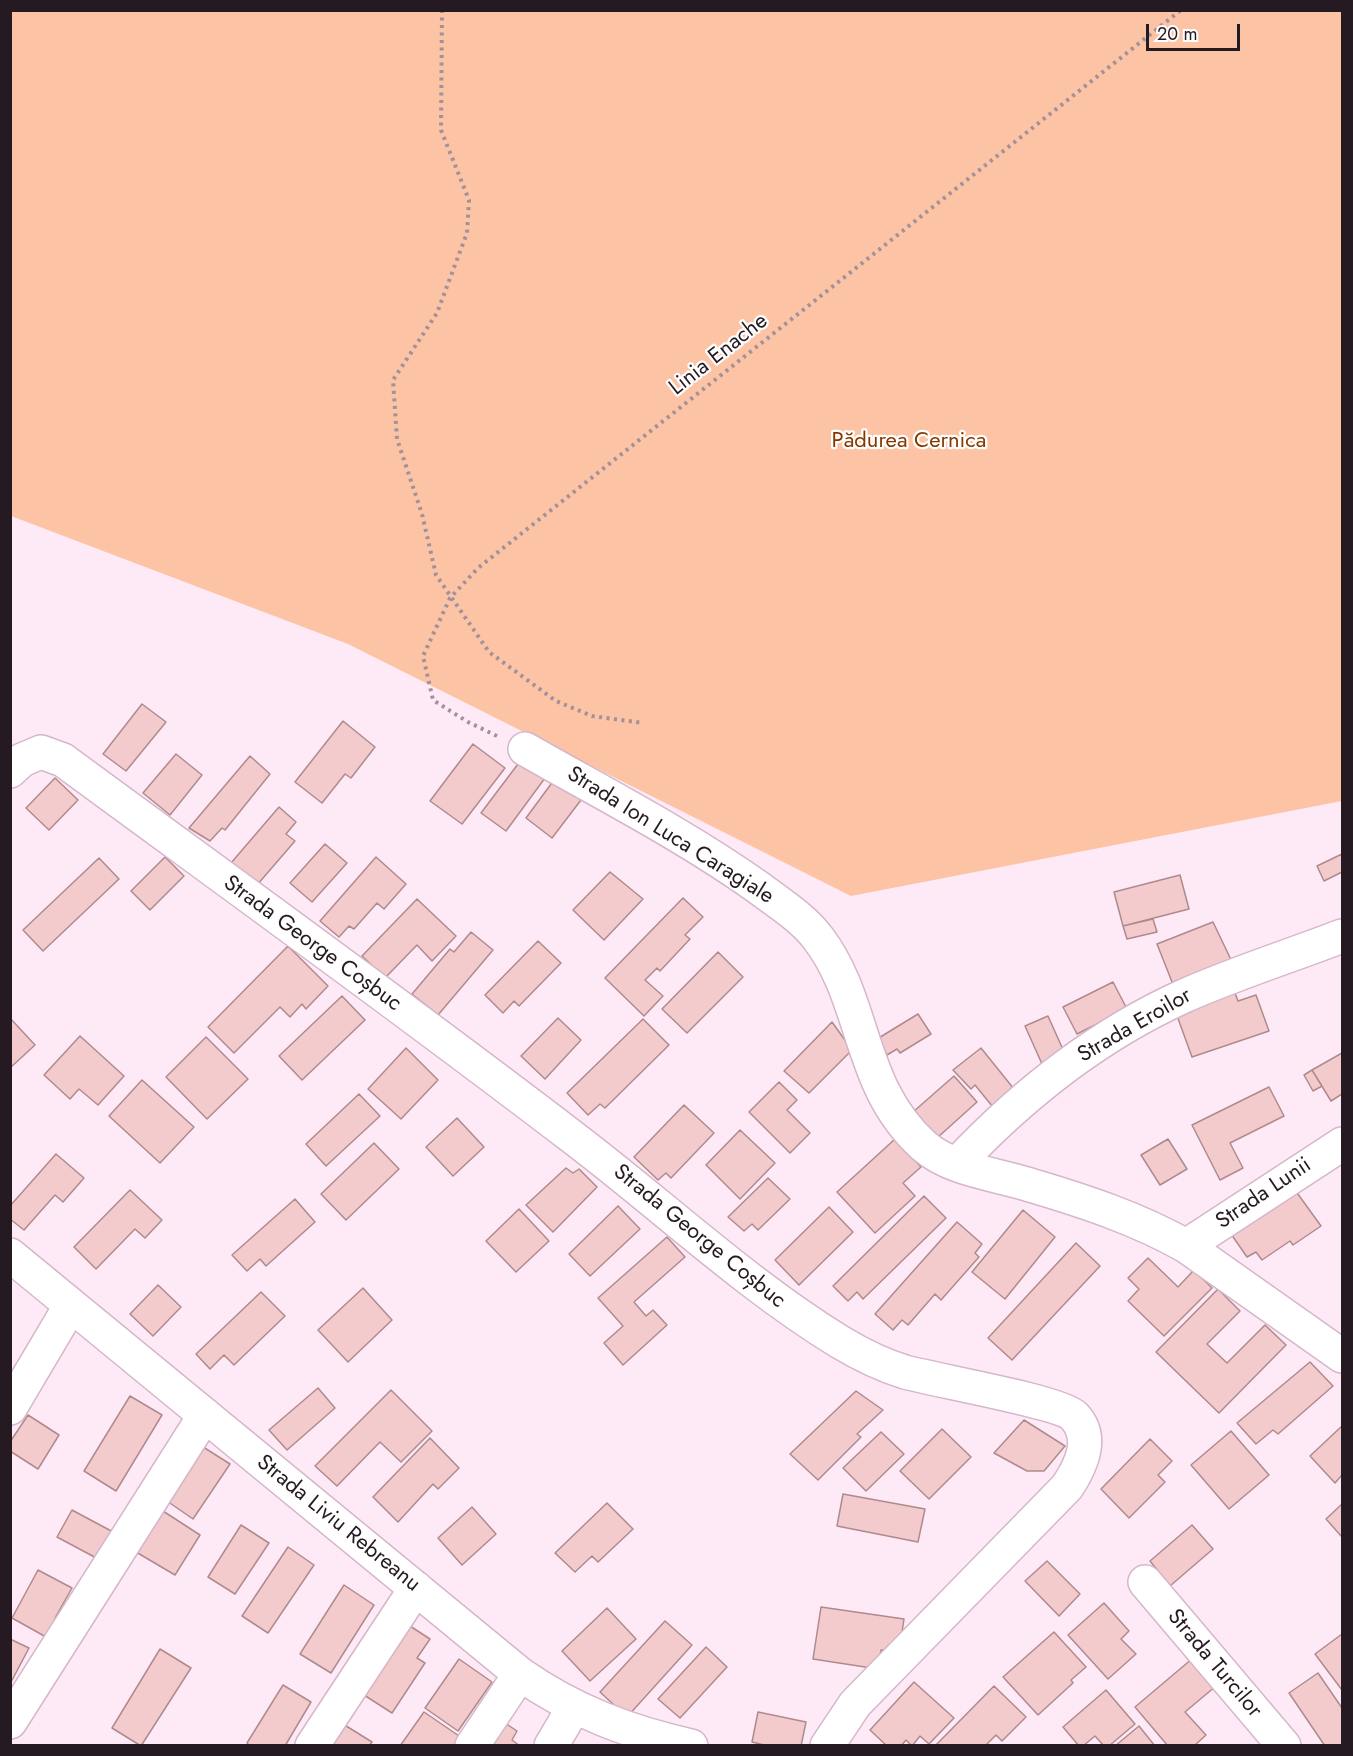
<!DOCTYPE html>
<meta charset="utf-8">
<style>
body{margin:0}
#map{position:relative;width:1353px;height:1756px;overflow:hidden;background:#feeaf7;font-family:Jost,sans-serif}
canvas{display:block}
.frame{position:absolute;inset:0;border:12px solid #251a21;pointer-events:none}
.scale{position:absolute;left:1146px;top:24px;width:94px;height:27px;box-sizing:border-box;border:3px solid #251a21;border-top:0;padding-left:8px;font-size:18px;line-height:21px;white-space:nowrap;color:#251a21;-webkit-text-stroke:4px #fefefe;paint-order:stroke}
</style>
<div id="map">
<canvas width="1353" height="1756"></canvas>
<div class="frame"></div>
<div class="scale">20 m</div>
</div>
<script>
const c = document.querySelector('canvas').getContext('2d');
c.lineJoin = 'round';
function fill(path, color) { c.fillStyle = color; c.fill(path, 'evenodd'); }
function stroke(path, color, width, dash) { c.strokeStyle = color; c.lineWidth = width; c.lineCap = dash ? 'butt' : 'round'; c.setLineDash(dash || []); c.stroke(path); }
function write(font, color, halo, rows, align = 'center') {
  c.font = font + ' Jost,sans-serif'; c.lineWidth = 4.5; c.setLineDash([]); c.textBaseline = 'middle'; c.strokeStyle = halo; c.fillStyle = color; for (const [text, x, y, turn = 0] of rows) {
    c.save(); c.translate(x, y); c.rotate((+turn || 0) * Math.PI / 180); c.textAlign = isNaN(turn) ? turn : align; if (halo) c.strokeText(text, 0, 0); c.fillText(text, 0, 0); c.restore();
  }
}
fill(new Path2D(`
 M 10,11 L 1342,11 L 1342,801 L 851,896 L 348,644 L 11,516 Z`), '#fcc3a5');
const building = new Path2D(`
 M 142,704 L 166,722 L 126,771 L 103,754 Z
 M 343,721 L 375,747 L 351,778 L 345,774 L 322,803 L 295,782 Z
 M 473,744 L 505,768 L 462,824 L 430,801 Z
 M 176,754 L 202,775 L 170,815 L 143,793 Z
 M 250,756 L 270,774 L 225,830 L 222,828 L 210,841 L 189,828 Z
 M 521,760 L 545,778 L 506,831 L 481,813 Z
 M 55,778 L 78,800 L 49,830 L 26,808 Z
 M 554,780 L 581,800 L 552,838 L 526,818 Z
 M 279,807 L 296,822 L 286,834 L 295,841 L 257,885 L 231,863 Z
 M 325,844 L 347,863 L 312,902 L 290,883 Z
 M 1342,854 L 1342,872 L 1324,881 L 1317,866 Z
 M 165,857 L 184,876 L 150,910 L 131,891 Z
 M 376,857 L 406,884 L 384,909 L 377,903 L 354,929 L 349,926 L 339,937 L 320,921 Z
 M 99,858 L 119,879 L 43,951 L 23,930 Z
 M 610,872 L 643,899 L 604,940 L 573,910 Z
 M 1180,875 L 1189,909 L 1123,926 L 1114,892 Z
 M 683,898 L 703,917 L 685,935 L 690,939 L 660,971 L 657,968 L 645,980 L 663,996 L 644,1016 L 605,978 Z
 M 417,899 L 456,936 L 432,961 L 417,945 L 385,978 L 362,956 Z
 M 1153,919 L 1157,932 L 1127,939 L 1123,926 Z
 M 1213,922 L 1234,966 L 1176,992 L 1157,944 Z
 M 471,932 L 493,950 L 438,1015 L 412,994 L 450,949 L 454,952 Z
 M 538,941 L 561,963 L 519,1006 L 514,1001 L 503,1013 L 485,995 Z
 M 288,946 L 328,986 L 306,1009 L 302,1004 L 290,1017 L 280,1007 L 234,1053 L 208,1027 Z
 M 718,952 L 743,977 L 687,1033 L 662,1009 Z
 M 1113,982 L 1127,1009 L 1077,1034 L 1063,1007 Z
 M 1235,993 L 1238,1001 L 1256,995 L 1269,1031 L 1192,1057 L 1176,1013 Z
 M 342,996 L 365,1020 L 302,1080 L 279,1056 Z
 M 918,1014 L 931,1034 L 900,1053 L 897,1049 L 887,1055 L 877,1039 Z
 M 1048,1016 L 1065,1054 L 1042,1064 L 1025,1026 Z
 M 10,1018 L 35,1045 L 10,1068 Z
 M 558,1018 L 581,1040 L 545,1079 L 521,1056 Z
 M 643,1019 L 669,1045 L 605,1108 L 600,1104 L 588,1115 L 567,1093 Z
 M 832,1022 L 852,1050 L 809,1093 L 784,1071 Z
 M 80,1036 L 124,1076 L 98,1105 L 79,1089 L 70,1099 L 44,1075 Z
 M 206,1037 L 248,1079 L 207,1119 L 166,1077 Z
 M 406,1048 L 438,1080 L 401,1119 L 368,1089 Z
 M 981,1048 L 1018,1094 L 997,1112 L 975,1085 L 971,1089 L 953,1070 Z
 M 1342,1053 L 1342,1094 L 1331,1101 L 1312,1070 Z
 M 1312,1070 L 1322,1086 L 1313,1091 L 1304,1075 Z
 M 954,1076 L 977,1102 L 937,1138 L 913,1112 Z
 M 142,1080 L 194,1127 L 160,1163 L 109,1116 Z
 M 779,1082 L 797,1100 L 787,1110 L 810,1133 L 790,1153 L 749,1112 Z
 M 1269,1087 L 1284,1116 L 1230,1143 L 1243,1168 L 1220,1180 L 1192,1125 Z
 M 359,1094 L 380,1116 L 326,1166 L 306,1144 Z
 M 684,1105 L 714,1133 L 671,1178 L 666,1173 L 658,1180 L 634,1157 Z
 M 457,1118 L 484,1147 L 453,1176 L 426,1147 Z
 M 740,1130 L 775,1163 L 740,1199 L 706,1165 Z
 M 895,1139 L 921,1167 L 903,1183 L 915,1196 L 875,1233 L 837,1192 Z
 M 1168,1139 L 1187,1169 L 1160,1185 L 1141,1155 Z
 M 374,1143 L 399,1169 L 346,1220 L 321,1194 Z
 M 56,1154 L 84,1178 L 63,1202 L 55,1195 L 24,1230 L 10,1219 L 10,1206 Z
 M 566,1168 L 573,1173 L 579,1169 L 597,1187 L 553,1232 L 526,1205 Z
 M 768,1178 L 790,1199 L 758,1230 L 752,1224 L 744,1231 L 728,1217 Z
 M 130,1190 L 162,1220 L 145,1238 L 135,1229 L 96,1269 L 74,1247 Z
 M 1295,1190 L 1321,1226 L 1293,1245 L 1290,1241 L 1262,1260 L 1256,1252 L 1247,1257 L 1231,1234 Z
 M 924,1196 L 946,1218 L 863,1299 L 857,1292 L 848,1301 L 833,1286 Z
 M 295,1199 L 315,1222 L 266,1266 L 260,1259 L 247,1271 L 232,1255 Z
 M 618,1206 L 640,1229 L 590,1276 L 569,1254 Z
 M 829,1207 L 853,1232 L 799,1285 L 775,1260 Z
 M 519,1209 L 549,1241 L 516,1272 L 486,1241 Z
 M 1023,1210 L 1055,1237 L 1005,1299 L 972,1272 Z
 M 957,1222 L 982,1244 L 975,1253 L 979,1257 L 941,1300 L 935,1294 L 908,1325 L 902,1320 L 893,1330 L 875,1314 Z
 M 667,1237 L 685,1257 L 634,1302 L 646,1316 L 653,1310 L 667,1325 L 623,1365 L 604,1343 L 623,1326 L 598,1298 Z
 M 1076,1243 L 1100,1266 L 1012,1360 L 988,1338 Z
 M 1148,1258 L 1178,1287 L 1194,1270 L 1212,1288 L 1164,1336 L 1128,1301 L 1139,1289 L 1128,1278 Z
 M 158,1285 L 181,1307 L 153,1336 L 130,1314 Z
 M 363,1288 L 392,1320 L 348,1362 L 318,1330 Z
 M 1218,1289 L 1240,1311 L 1207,1344 L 1227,1363 L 1265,1325 L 1286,1345 L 1219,1413 L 1156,1352 Z
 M 261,1292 L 285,1316 L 234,1365 L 224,1355 L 210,1369 L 196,1354 Z
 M 1310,1362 L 1333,1386 L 1278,1434 L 1273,1430 L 1256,1444 L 1237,1423 Z
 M 318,1388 L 335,1408 L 287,1450 L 269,1430 Z
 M 391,1390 L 432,1431 L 401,1462 L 380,1442 L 337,1486 L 315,1466 Z
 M 856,1391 L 883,1410 L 857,1434 L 861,1437 L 818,1480 L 790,1454 Z
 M 130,1396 L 162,1415 L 116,1491 L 84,1471 Z
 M 28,1415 L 59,1435 L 38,1469 L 10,1451 L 10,1442 Z
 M 1024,1420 L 1065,1446 L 1044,1471 L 1027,1471 L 994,1453 Z
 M 1342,1426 L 1342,1475 L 1335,1483 L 1310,1456 Z
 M 942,1429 L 971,1457 L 929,1499 L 900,1471 Z
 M 1231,1431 L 1269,1475 L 1229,1509 L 1191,1465 Z
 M 881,1432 L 904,1454 L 866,1491 L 843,1468 Z
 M 430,1438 L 459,1468 L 438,1489 L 433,1484 L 398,1522 L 373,1497 Z
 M 1150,1439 L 1172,1461 L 1158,1475 L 1165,1482 L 1129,1518 L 1101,1489 Z
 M 200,1445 L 230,1464 L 193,1519 L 164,1499 Z
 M 843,1494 L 925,1509 L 918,1542 L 837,1526 Z
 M 607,1503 L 633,1529 L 598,1562 L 592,1556 L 575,1572 L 555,1553 Z
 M 1342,1504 L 1342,1537 L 1326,1519 Z
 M 472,1507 L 496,1534 L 462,1565 L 438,1538 Z
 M 72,1510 L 115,1533 L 100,1560 L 57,1537 Z
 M 163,1511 L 200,1535 L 175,1575 L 136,1552 Z
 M 241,1525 L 269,1543 L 235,1594 L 208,1577 Z
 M 1192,1525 L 1213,1549 L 1170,1586 L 1150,1561 Z
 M 288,1547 L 314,1565 L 268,1633 L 242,1616 Z
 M 1047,1561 L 1080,1594 L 1059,1616 L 1025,1581 Z
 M 38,1570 L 72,1588 L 55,1618 L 65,1623 L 55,1642 L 12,1618 Z
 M 344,1585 L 374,1605 L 331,1673 L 300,1654 Z
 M 1104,1603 L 1129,1631 L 1121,1639 L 1136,1654 L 1108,1679 L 1068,1635 Z
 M 821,1607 L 904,1619 L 899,1652 L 881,1650 L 878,1669 L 813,1659 Z
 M 607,1608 L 636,1639 L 590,1681 L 562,1651 Z
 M 665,1621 L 692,1645 L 627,1717 L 600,1692 Z
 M 410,1626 L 430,1639 L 417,1658 L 425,1663 L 392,1713 L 364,1695 Z
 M 1054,1632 L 1086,1667 L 1071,1680 L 1073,1683 L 1038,1715 L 1003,1677 Z
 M 1342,1634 L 1342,1690 L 1315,1654 Z
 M 10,1639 L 29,1648 L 10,1684 Z
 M 706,1647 L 727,1667 L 680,1718 L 658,1699 Z
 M 160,1649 L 191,1668 L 141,1746 L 112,1728 Z
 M 1193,1658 L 1216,1686 L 1185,1712 L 1206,1735 L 1194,1746 L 1168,1746 L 1135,1707 Z
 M 459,1659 L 492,1682 L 458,1731 L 425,1708 Z
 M 1318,1673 L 1342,1708 L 1342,1746 L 1325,1746 L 1289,1693 Z
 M 914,1682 L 954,1718 L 929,1744 L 920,1736 L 912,1746 L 906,1740 L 901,1746 L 887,1746 L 870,1730 Z
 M 283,1685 L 311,1702 L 285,1746 L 250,1746 L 247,1743 Z
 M 994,1686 L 1026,1717 L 1002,1741 L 996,1735 L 985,1746 L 935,1746 Z
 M 1106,1690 L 1135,1724 L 1109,1746 L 1104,1746 L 1095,1736 L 1083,1746 L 1079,1746 L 1063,1727 Z
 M 424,1712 L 462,1738 L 457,1746 L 400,1746 Z
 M 758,1712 L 806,1722 L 801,1746 L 768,1746 L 752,1742 Z
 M 499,1719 L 517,1731 L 512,1740 L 520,1746 L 482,1746 Z
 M 343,1724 L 372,1742 L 369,1746 L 329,1746 Z
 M 1139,1726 L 1155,1746 L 1115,1746 Z`);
fill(building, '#f3cbcd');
stroke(building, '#af8a8d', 1.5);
const street = new Path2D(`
 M 525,749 C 604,794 686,836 759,888 C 779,903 803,918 818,938 C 867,1002 857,1086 924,1146 C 951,1170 996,1174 1030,1185 C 1084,1201 1136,1218 1186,1246 L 1342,1356
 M 10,771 L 22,760 L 41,752 L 63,760 C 233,885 404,1008 571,1136 C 661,1204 744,1283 840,1342 C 860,1354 882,1365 905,1372 C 934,1380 1060,1402 1074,1416 C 1095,1438 1081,1466 1067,1487 L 855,1704 L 827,1746
 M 957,1164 C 1021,1096 1098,1035 1184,996 C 1236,973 1290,956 1342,936
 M 1186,1246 L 1342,1144
 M 10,1255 L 520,1674 C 573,1711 628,1732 691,1746
 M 10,1408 L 71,1305
 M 1145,1582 L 1284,1746
 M 10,1722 L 205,1415
 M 312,1746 L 416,1588
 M 472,1746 L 520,1674
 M 551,1746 L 574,1707`);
stroke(street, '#d6b6ca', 36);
stroke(new Path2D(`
 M 442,10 L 441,130 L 469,200 L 467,233 L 437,313 L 393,380 L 397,439 L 422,514 L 436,575 L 489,652 L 556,701 L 592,716 L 643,723
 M 497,736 L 468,722 L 433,700 L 423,656 L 450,598 L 478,568 L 1181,10`), '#a1919b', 4, [3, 4.5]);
stroke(street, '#fff', 33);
write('22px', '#251a21', '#fefefe', [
 ["Linia Enache",719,355,-38],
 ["Strada Ion Luca Caragiale",670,836,32],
 ["Strada George Coșbuc",312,944,36],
 ["Strada Eroilor",1135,1026,-30],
 ["Strada Lunii",1264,1194,-34],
 ["Strada George Coșbuc",699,1237,39],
 ["Strada Liviu Rebreanu",338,1524,39],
 ["Strada Turcilor",1214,1664,50]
]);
write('22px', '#833900', '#fefefe', [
 ["Pădurea Cernica",909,442]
]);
</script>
